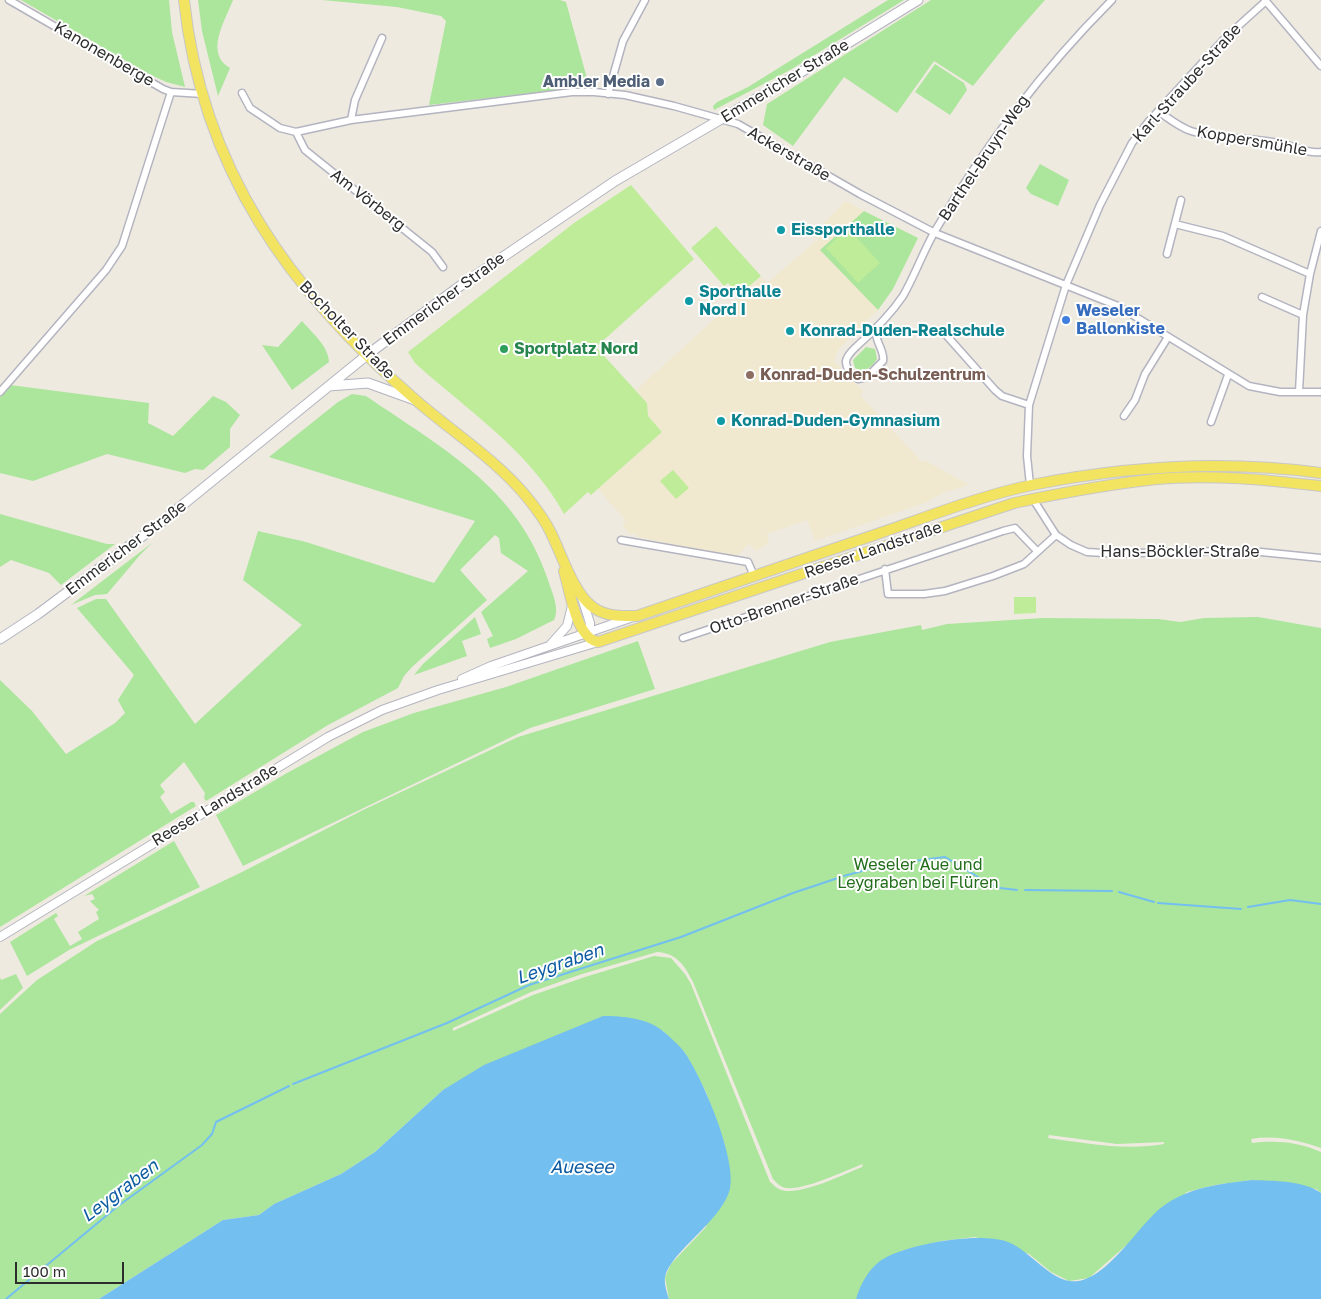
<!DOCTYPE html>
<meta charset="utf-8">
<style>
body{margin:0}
#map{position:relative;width:1321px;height:1299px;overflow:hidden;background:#eeeae0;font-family:"Golos Text",sans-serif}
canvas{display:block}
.scale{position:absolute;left:15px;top:1262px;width:109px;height:22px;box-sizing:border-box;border:2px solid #2d2d2d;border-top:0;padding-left:6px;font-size:15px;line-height:18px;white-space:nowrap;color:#2d2d2d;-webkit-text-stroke:4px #fff;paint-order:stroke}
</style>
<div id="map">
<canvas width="1321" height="1299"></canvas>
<div class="scale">100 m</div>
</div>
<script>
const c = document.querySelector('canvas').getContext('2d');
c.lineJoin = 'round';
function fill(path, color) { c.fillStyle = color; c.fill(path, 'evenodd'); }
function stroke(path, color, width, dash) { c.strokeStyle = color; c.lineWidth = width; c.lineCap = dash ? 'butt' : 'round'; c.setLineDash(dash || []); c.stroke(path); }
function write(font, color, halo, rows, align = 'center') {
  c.font = font + ' "Golos Text",sans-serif'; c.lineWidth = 4; c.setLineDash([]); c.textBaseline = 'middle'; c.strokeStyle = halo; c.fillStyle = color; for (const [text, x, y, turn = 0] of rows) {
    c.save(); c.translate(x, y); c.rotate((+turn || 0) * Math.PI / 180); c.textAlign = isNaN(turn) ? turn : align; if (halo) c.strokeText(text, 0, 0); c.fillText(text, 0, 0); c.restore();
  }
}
fill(new Path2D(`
 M 845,201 L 918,238 L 893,289 L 878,310 L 838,350 L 834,361 L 863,391 L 860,395 L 922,462 L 924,460 L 970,485 L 945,492 L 925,503 L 815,541 L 807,520 L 767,534 L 769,543 L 756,551 L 749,544 L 735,558 L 637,537 L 634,533 L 631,535 L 622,525 L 626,521 L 598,489 L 662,432 L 648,416 L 647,403 L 636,390 L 761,277 L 767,283 L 818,239 L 813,234 Z`), '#f0e9d0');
fill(new Path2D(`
 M 21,0 L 169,0 L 172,32 L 185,87 L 166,82 L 145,72 Z
 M 198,0 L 233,0 C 225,21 204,53 230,68 L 218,96 L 202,31 Z
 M 322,0 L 560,0 L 566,2 L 588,82 L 549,91 L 429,105 L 446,21 L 441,16 L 397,7 Z
 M 888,0 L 904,0 L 790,70 L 714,110 L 713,106 L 717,102 L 748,87 Z
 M 931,0 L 1045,0 L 1014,35 L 973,86 L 934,61 L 897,113 L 844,77 L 793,146 L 763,125 L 767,104 Z
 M 935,64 L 964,83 L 967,90 L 950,115 L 915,92 Z
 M 1040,164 L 1069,180 L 1058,206 L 1031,194 L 1026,188 Z
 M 864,211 L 918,238 L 893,289 L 878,310 L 820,250 Z
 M 302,321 C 312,333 328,345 329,362 L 292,390 L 262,345 L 278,347 Z
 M 866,347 L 875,349 L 877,359 C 872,367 864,374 855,368 L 853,360 Z
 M 10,385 L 149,403 L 148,423 L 173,436 L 213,396 L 226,402 L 240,415 L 230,429 L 230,447 L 203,470 L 195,469 L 185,473 L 107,454 L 33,481 L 0,473 L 0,397 Z
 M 352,394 L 366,396 C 442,448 518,488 548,580 C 552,593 560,608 554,620 L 516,639 L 490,648 L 487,639 L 493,636 L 481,612 L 528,571 L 501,553 L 499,538 L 495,535 L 460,570 L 487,600 L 412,667 L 404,676 L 398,688 L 328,725 L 206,801 L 204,798 L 205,793 L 184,762 L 160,785 L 165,792 L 160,797 L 171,814 L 191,802 L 194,802 L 196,806 L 0,927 L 0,680 L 32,711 L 66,754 L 115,723 L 125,713 L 118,700 L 134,675 L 77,608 L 96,599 L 106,599 L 195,724 L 302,625 L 243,580 L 258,531 L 306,542 L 434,583 L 475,521 L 269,457 L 338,402 Z
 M 0,514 L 107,544 L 115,544 L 61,585 L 49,573 L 11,560 L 0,567 Z
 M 152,543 L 140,555 L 107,594 L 95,595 L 71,605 Z
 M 475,617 L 481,634 L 462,641 L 467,656 L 414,675 L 423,664 Z
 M 1258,617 L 1321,628 L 1321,1148 C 1298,1140 1275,1135 1251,1139 L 1252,1143 C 1277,1140 1298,1142 1321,1152 L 1321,1193 L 1316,1189 L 1252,1180 L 1215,1185 L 1187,1192 L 1089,1278 L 1069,1281 L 1051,1272 L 1029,1254 L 975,1237 L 941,1241 L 901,1251 L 856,1299 L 669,1299 L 665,1277 L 671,1264 L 706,1227 L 725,1145 L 706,1092 L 685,1053 L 663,1031 L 443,1090 L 375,1152 L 341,1174 L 274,1204 L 259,1215 L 223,1220 L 99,1299 L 0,1299 L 0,1014 L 37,980 L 97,941 L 240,873 L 363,810 L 518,737 L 830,642 L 921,625 L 922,630 L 947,624 L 1043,618 L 1158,619 L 1180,622 L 1204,618 ZM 657,952 C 677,953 685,966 693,982 L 773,1179 C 777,1183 780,1187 786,1188 C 806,1190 844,1171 863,1164 L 862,1167 C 844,1174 797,1198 779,1189 C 776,1188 773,1184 770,1182 L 691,984 L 685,974 L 671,958 L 654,956 L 585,977 L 533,995 L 453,1031 L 453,1028 L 531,992 L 582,974 ZM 1049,1135 L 1117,1144 L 1164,1142 L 1164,1144 C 1125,1151 1086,1143 1048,1138 Z
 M 638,641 L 655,689 L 530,728 L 243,866 L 216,815 L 287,773 L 363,732 L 414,713 L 506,687 Z
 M 174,841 L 200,887 L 69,950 L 27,976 L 10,942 L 56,913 L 58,916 L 54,919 L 70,946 L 82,939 L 78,932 L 99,919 L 96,912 L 99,910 L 90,901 L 95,899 L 92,894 L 84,896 Z
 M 16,974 L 23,988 L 0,1010 L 0,977 L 1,980 Z`), '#ace59c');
fill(new Path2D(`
 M 631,185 L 694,259 L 596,347 L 647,403 L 648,416 L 662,432 L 591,495 L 588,492 L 564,514 C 529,450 468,411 415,363 L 408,352 L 574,223 Z
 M 716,226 L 761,276 L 739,295 L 728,283 L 724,286 L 691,248 Z
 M 848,228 L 880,263 L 858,283 L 826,248 Z
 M 673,470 L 689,488 L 676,499 L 660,481 Z
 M 1014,597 L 1036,597 L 1036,613 L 1014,614 Z`), '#beec98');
fill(new Path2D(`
 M 603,1016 C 623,1016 648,1018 664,1032 C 671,1038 680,1046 685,1053 C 703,1079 737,1159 730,1189 C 721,1222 670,1252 665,1277 C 664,1284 667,1293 669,1299 L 99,1299 L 223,1220 L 259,1215 L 274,1204 L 341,1174 L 375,1152 L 443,1090 L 484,1065 Z
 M 1252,1180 C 1273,1181 1303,1180 1321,1193 L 1321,1299 L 856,1299 C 860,1285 868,1270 880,1261 C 904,1244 977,1232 1005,1241 C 1028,1248 1047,1278 1070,1281 C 1104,1286 1137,1226 1162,1207 C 1188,1187 1220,1184 1252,1180 Z`), '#73bff0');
stroke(new Path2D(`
 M 844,876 L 883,865 L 945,857 L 988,883 L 1000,888 L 1017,890
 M 1025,890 L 1112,891
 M 1119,892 L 1154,902
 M 1158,903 L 1241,909
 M 1248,907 L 1290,900 L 1321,904
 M 293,1084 L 447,1023 L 529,985 L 681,937 L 793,893 L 838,878
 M 6,1299 L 118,1206 L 202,1145 L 212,1134 L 216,1122 L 289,1086`), '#73bff0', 2);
const minor = new Path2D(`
 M 9,0 L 163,89 L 171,92 L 203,94
 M 1265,0 L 1321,66
 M 242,93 L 250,108 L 280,128 L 296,132 L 351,120 L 572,92 L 594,92 L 625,95 L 674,106 L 738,124 L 860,194 L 935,233 L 1118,306 L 1249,386 L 1280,392 L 1321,392
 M 608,94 L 623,41 L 645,0
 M 1158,111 C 1168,118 1179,127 1191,131 C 1220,140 1253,137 1283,144 C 1296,147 1308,154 1321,152
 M 351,120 L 355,100 L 382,38
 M 296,132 L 305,150 L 432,252 L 443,267
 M 1175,224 L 1223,236 L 1310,274
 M 1167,254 L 1181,200
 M 1262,297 L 1303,315
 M 876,331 C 875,342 885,351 883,361 L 867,377 L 858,379 C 853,375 845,368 846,361 C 847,355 853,350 857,346 C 874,331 890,315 903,296 C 915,275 923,252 935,231 C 984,147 1043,69 1112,0
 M 947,336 L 995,390 L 1002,396 L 1029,405
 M 0,392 L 106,270 L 122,246 L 171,92
 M 1299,392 L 1303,315 L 1310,274 L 1321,231
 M 1124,416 L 1135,400 L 1145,374 L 1168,337
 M 1211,422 L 1228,375
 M 1030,485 L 1027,456 L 1029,405 L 1066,285 L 1100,205 L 1132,143 L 1149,121 L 1225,38 L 1266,1
 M 1033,499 L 1056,535 L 1071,545 L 1087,552 L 1121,554 L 1176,551 L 1261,552 L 1321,558
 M 621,540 L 748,562 L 754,576
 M 885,569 L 888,594 L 924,594 L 945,591 L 993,576 L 1024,564 L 1056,535
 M 683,638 L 1003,531 L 1015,528 L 1037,551`);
const tertiary = new Path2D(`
 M 582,598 L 590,623 L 590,635
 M 551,644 L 567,626 L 572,606
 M 462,679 L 491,666 L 633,617
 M 0,937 L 328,737 L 382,710 L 438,690 L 598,642`);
const secondary = new Path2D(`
 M 329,386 L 368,383 L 415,400
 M 0,639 L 38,614 L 164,520 L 367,355 L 460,286 L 615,181 L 793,77 L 918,0`);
const primary = new Path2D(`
 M 184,0 C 202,170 291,293 418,402 C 454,433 495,459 526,496 C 535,507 545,520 551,533 C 562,555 574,595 594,608 C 607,617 623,616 637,616 C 718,588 799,560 880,533 C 930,516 980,496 1032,485 C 1127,466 1224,460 1321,473
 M 564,571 C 570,591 576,638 598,642 L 1014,503 C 1061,493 1109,484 1157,479 C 1211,474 1267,480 1321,486`);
stroke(minor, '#b3b4c0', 9);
stroke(tertiary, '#b3b4c0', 10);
stroke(secondary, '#b3b4c0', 11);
stroke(primary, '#c8c8c8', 12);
stroke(minor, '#fff', 6);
stroke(tertiary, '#fff', 8);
stroke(secondary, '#fff', 9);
stroke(primary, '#f2e361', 10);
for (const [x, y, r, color] of [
 [660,82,5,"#5c6f8a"],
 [781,230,5,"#0f9aa8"],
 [689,301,5,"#0f9aa8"],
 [1066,320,5,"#3f7fe0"],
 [790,331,5,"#0f9aa8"],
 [504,349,5,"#2e9e5b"],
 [750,375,5,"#8d6e63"],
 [721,421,5,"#0f9aa8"]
]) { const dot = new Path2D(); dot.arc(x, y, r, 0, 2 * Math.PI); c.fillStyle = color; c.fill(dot); stroke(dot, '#fff', 2); }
write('16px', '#2d2d2d', '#fff', [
 ["Kanonenberge",104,54,30],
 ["Emmericher Straße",785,81,-31],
 ["Karl-Straube-Straße",1187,83,-48],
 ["Koppersmühle",1252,141,10],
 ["Ackerstraße",789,154,30],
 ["Barthel-Bruyn-Weg",984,158,-56],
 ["Am Vörberg",368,200,38],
 ["Emmericher Straße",444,299,-36],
 ["Bocholter Straße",347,330,46],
 ["Emmericher Straße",126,548,-37],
 ["Reeser Landstraße",873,550,-19],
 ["Hans-Böckler-Straße",1180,552],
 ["Otto-Brenner-Straße",784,604,-19],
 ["Reeser Landstraße",215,805,-31]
]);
write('bold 16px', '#4e5e75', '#fff', [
 ["Ambler Media",650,82]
], 'right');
write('bold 16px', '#0d838f', '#fff', [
 ["Eissporthalle",791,230],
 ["Sporthalle",699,292],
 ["Nord I",699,310],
 ["Konrad-Duden-Realschule",800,331],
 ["Konrad-Duden-Gymnasium",731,421]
], 'left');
write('bold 16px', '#366cbe', '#fff', [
 ["Weseler",1076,311],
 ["Ballonkiste",1076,329]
], 'left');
write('bold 16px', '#27864d', '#fff', [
 ["Sportplatz Nord",514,349]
], 'left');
write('bold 16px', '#785e54', '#fff', [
 ["Konrad-Duden-Schulzentrum",760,375]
], 'left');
write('16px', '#216d1a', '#fff', [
 ["Weseler Aue und",918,865],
 ["Leygraben bei Flüren",918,883]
]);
write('italic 18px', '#0c5ba2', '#fff', [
 ["Leygraben",560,964,-19],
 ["Auesee",582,1167],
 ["Leygraben",120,1191,-37]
]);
</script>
